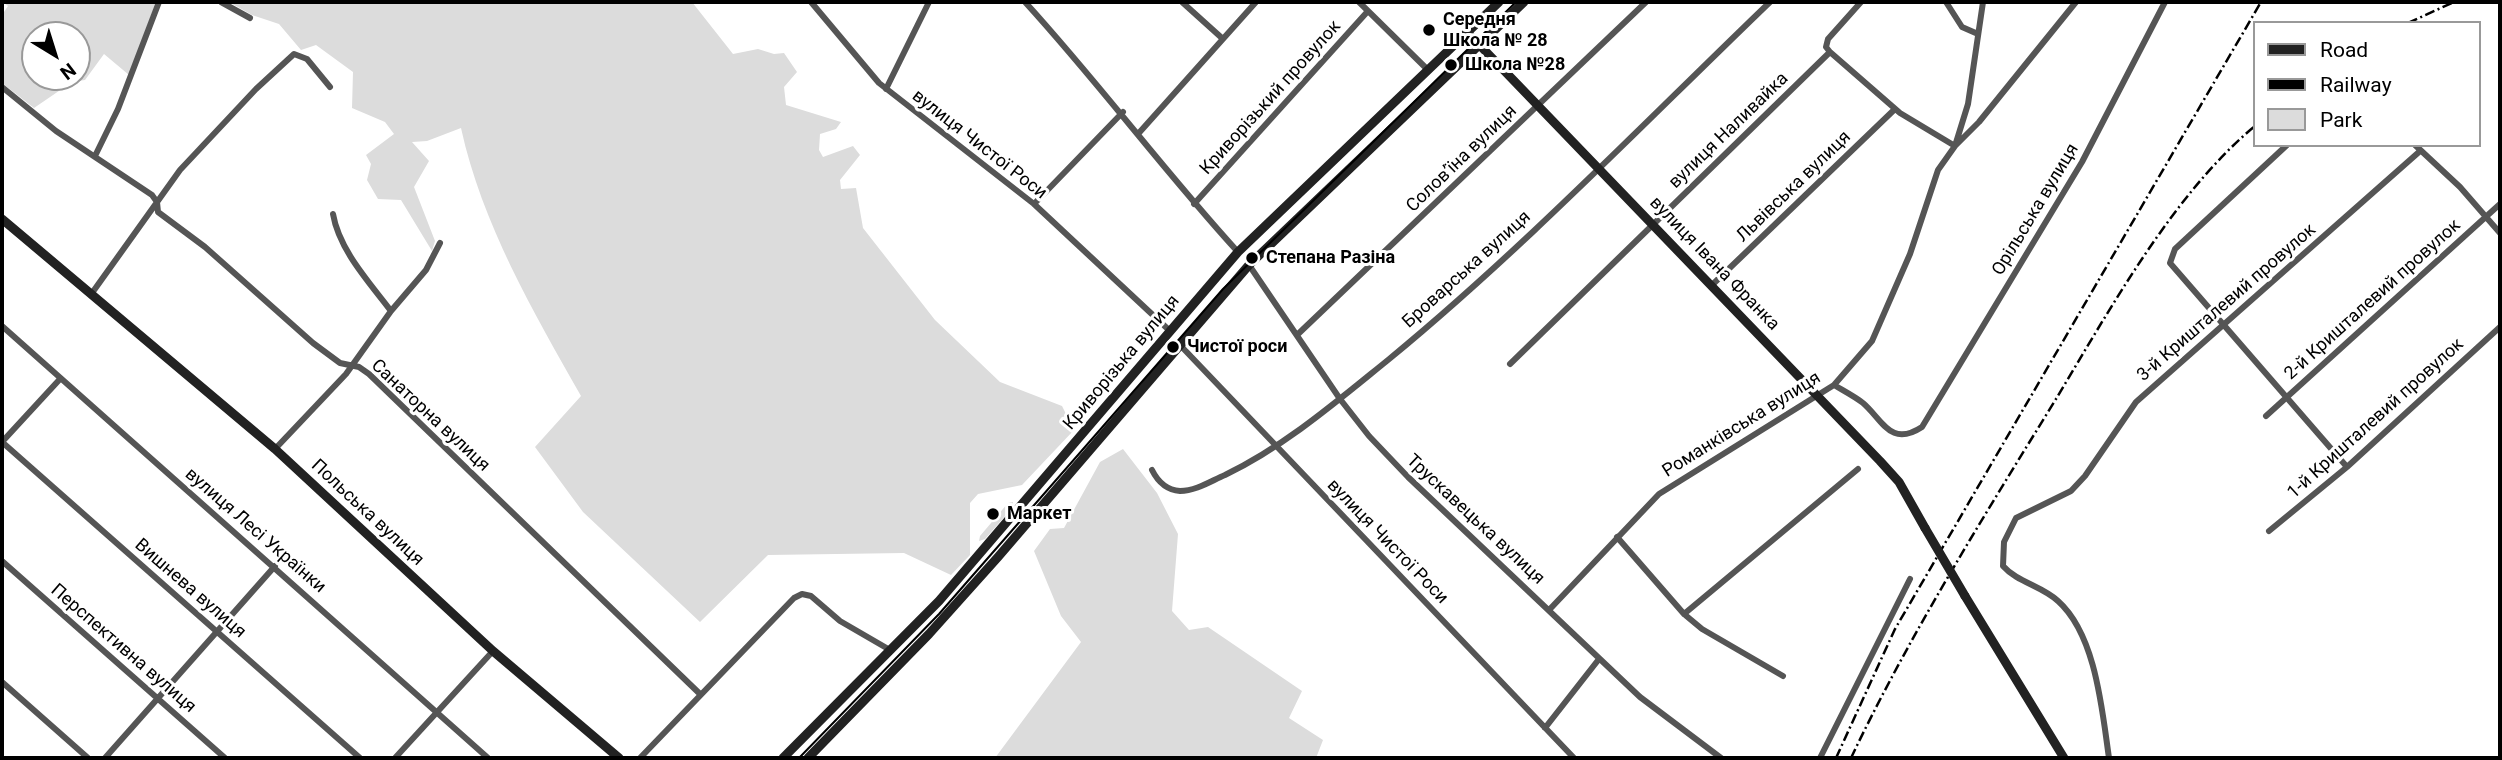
<!DOCTYPE html>
<meta charset="utf-8">
<style>
body{margin:0}
#map{position:relative;width:2502px;height:760px;overflow:hidden;background:#fff;font-family:Roboto,sans-serif}
canvas{display:block}
.frame{position:absolute;inset:0;border:4px solid #000;pointer-events:none}
.legend{position:absolute;left:2253px;top:21px;width:228px;height:126px;box-sizing:border-box;background:#fff;border:2px solid #999;margin:0;padding:9px 12px;list-style:none;font-size:21px;color:#000}
.legend li{display:flex;align-items:center;gap:14px;height:35px}
.legend b{width:35px;border:2px solid #999}
.north{position:absolute;left:21px;top:21px;width:70px;height:70px;box-sizing:border-box;background:#fff;border:2px solid #999;border-radius:50%;rotate:142deg;font-size:19px;font-weight:700;line-height:28px;text-align:center;color:#000}
.north::after{content:'';display:block;margin:auto;width:24px;height:32px;background:#000;clip-path:polygon(50% 0,100% 100%,50% 72%,0 100%)}
</style>
<div id="map">
<canvas width="2502" height="760"></canvas>
<div class="frame"></div>
<ul class="legend">
<li><b style="height:9px;background:#222"></b>Road</li>
<li><b style="height:9px;background:#000"></b>Railway</li>
<li><b style="height:19px;background:#dcdcdc"></b>Park</li>
</ul>
<div class="north">N</div>
</div>
<script>
const c = document.querySelector('canvas').getContext('2d');
c.lineJoin = 'round';
function fill(path, color) { c.fillStyle = color; c.fill(path, 'evenodd'); }
function stroke(path, color, width, dash) { c.strokeStyle = color; c.lineWidth = width; c.lineCap = dash ? 'butt' : 'round'; c.setLineDash(dash || []); c.stroke(path); }
function write(font, color, halo, rows, align = 'center') {
  c.font = font + ' Roboto,sans-serif'; c.lineWidth = 6; c.setLineDash([]); c.textBaseline = 'middle'; c.strokeStyle = halo; c.fillStyle = color; for (const [text, x, y, turn = 0] of rows) {
    c.save(); c.translate(x, y); c.rotate((+turn || 0) * Math.PI / 180); c.textAlign = isNaN(turn) ? turn : align; if (halo) c.strokeText(text, 0, 0); c.fillText(text, 0, 0); c.restore();
  }
}
fill(new Path2D(`
 M 3,2 L 156,2 L 129,75 L 104,54 L 85,80 L 72,82 L 34,108 L 2,83 L 2,15 L 8,6 ZM 35,35 L 77,35 L 77,77 L 35,77 Z
 M 229,2 L 692,2 L 733,54 L 758,49 L 774,54 L 784,53 L 797,72 L 784,87 L 786,105 L 841,122 L 836,129 L 820,134 L 819,150 L 823,157 L 853,146 L 860,155 L 840,180 L 841,189 L 856,188 L 863,228 L 935,320 L 1000,382 L 1062,406 L 1074,430 L 1022,485 L 978,494 L 970,503 L 970,555 L 951,575 L 904,553 L 768,555 L 700,622 L 583,512 L 535,447 L 581,396 C 533,311 482,224 461,128 L 427,141 L 412,142 L 429,161 L 414,187 L 435,241 L 432,251 L 401,200 L 378,199 L 367,180 L 371,164 L 366,155 L 394,134 L 385,122 L 352,108 L 353,72 L 316,45 L 301,50 L 279,24 L 252,15 Z
 M 1123,449 L 1157,493 L 1178,534 L 1172,611 L 1189,630 L 1208,627 L 1302,691 L 1289,718 L 1323,740 L 1316,758 L 995,758 L 1081,642 L 1061,616 L 1034,551 L 1050,529 L 1064,528 L 1100,462 Z
 M 1013,502 L 1013,507 L 985,539 L 979,541 L 980,536 L 1008,503 Z`), '#dcdcdc');
stroke(new Path2D(`
 M 221,2 L 250,18
 M 811,2 L 879,83 L 1034,204 L 1170,331
 M 1025,2 C 1099,83 1164,171 1238,252
 M 1182,2 L 1223,39
 M 1359,2 L 1428,70
 M 1946,2 L 1962,27 L 1978,34
 M 1830,52 L 1900,113 L 1955,146
 M 2,87 L 56,131 L 152,195 L 157,202 L 158,212 L 205,247 L 313,343 L 340,363 L 359,367 L 369,374 L 700,694
 M 886,89 L 929,2
 M 1138,134 L 1256,2
 M 1956,145 L 1979,122 L 2076,2
 M 2287,145 L 2175,249 L 2170,263 L 2347,467
 M 2415,145 L 2460,187 L 2500,233
 M 95,156 L 118,109 L 159,2
 M 1034,204 L 1123,112
 M 1194,204 L 1368,11
 M 1249,265 L 1340,399 L 1369,436 L 1408,477 L 1640,697 L 1721,758
 M 1712,285 L 1895,109
 M 92,293 L 180,170 L 256,89 L 294,54 L 307,59 L 330,87
 M 391,311 L 426,270 L 440,243
 M 2,326 L 488,758
 M 1297,335 L 1646,2
 M 1180,345 L 1574,758
 M 1510,364 L 1830,52 L 1826,47 L 1828,39 L 1861,2
 M 1834,385 C 1844,391 1854,396 1863,403 C 1882,419 1890,448 1922,427 L 2082,162 L 2165,2
 M 2266,416 L 2500,204
 M 2,442 L 360,758
 M 2,442 L 60,379
 M 275,449 L 346,374 L 391,311 C 370,283 339,250 333,214
 M 1152,470 C 1158,482 1166,490 1180,491 C 1196,491 1211,481 1225,475 C 1285,446 1336,402 1388,360 C 1523,249 1644,123 1770,2
 M 2269,531 L 2347,467 L 2500,327
 M 1617,537 L 1684,614 L 1702,629 L 1783,676
 M 2,561 L 225,758
 M 1550,609 L 1659,494 L 1834,385 L 1872,341 L 1910,254 L 1938,170 L 1955,146 L 1968,104 L 1983,2
 M 1684,614 L 1858,469
 M 2,682 L 88,758
 M 1545,728 L 1599,659
 M 105,758 L 275,566
 M 395,758 L 493,651
 M 640,758 L 794,598 L 802,594 L 811,596 L 840,621 L 890,650
 M 1820,758 L 1910,579
 M 2109,758 C 2102,710 2096,635 2058,601 C 2042,586 2017,582 2003,566 L 2004,542 L 2016,518 L 2071,491 L 2085,476 L 2136,402 L 2419,152`), '#555', 6);
stroke(new Path2D(`
 M 1467,32 L 1880,461 L 1899,482 L 1925,528
 M 2,219 L 275,449 L 493,651 L 619,758
 M 1965,596 L 2064,758
 M 783,758 L 939,601 L 1238,252 L 1499,2
 M 808,758 L 929,634 L 998,557 L 1249,265 L 1524,2`), '#222', 9);
stroke(new Path2D(`
 M 799,758 L 939,614 L 1223,289 L 1516,2`), '#000', 2);
stroke(new Path2D(`
 M 2408,23 L 2454,2
 M 1836,758 L 1895,629 L 2261,2
 M 1851,758 C 1910,634 1984,516 2056,399 C 2110,309 2174,193 2255,126`), '#000', 2.5, [10, 3.5, 2, 3.5]);
stroke(new Path2D(`
 M 1925,528 L 1965,596`), '#222', 9);
for (const [x, y, r, color] of [
 [1429,30,7,"#000"],
 [1451,65,7,"#000"],
 [1252,258,7,"#000"],
 [1173,347,7,"#000"],
 [993,514,7,"#000"]
]) { const dot = new Path2D(); dot.arc(x, y, r, 0, 2 * Math.PI); c.fillStyle = color; c.fill(dot); stroke(dot, '#fff', 2.5); }
write('bold 18px', '#000', '#fff', [
 ["Середня",1443,20],
 ["Школа № 28",1443,41],
 ["Школа №28",1465,65],
 ["Степана Разіна",1266,258],
 ["Чистої роси",1187,347],
 ["Маркет",1007,514]
], 'left');
write('18px', '#000', '#fff', [
 ["Криворізький провулок",1271,98,-48],
 ["вулиця Наливайка",1729,131,-44],
 ["вулиця Чистої Роси",979,145,38],
 ["Соловʼїна вулиця",1462,159,-44],
 ["Львівська вулиця",1794,187,-44],
 ["Орільська вулиця",2036,210,-59],
 ["вулиця Івана Франка",1714,264,46],
 ["Броварська вулиця",1467,270,-42],
 ["2-й Кришталевий провулок",2373,300,-42],
 ["3-й Кришталевий провулок",2227,303,-41],
 ["Криворізька вулиця",1122,363,-50],
 ["Санаторна вулиця",430,416,43],
 ["1-й Кришталевий провулок",2376,419,-42],
 ["Романківська вулиця",1742,425,-32],
 ["Польська вулиця",367,513,43],
 ["Трускавецька вулиця",1475,520,43],
 ["вулиця Лесі Українки",255,531,41],
 ["вулиця Чистої Роси",1387,542,46],
 ["Вишнева вулиця",190,589,41],
 ["Перспективна вулиця",123,649,41]
]);
</script>
